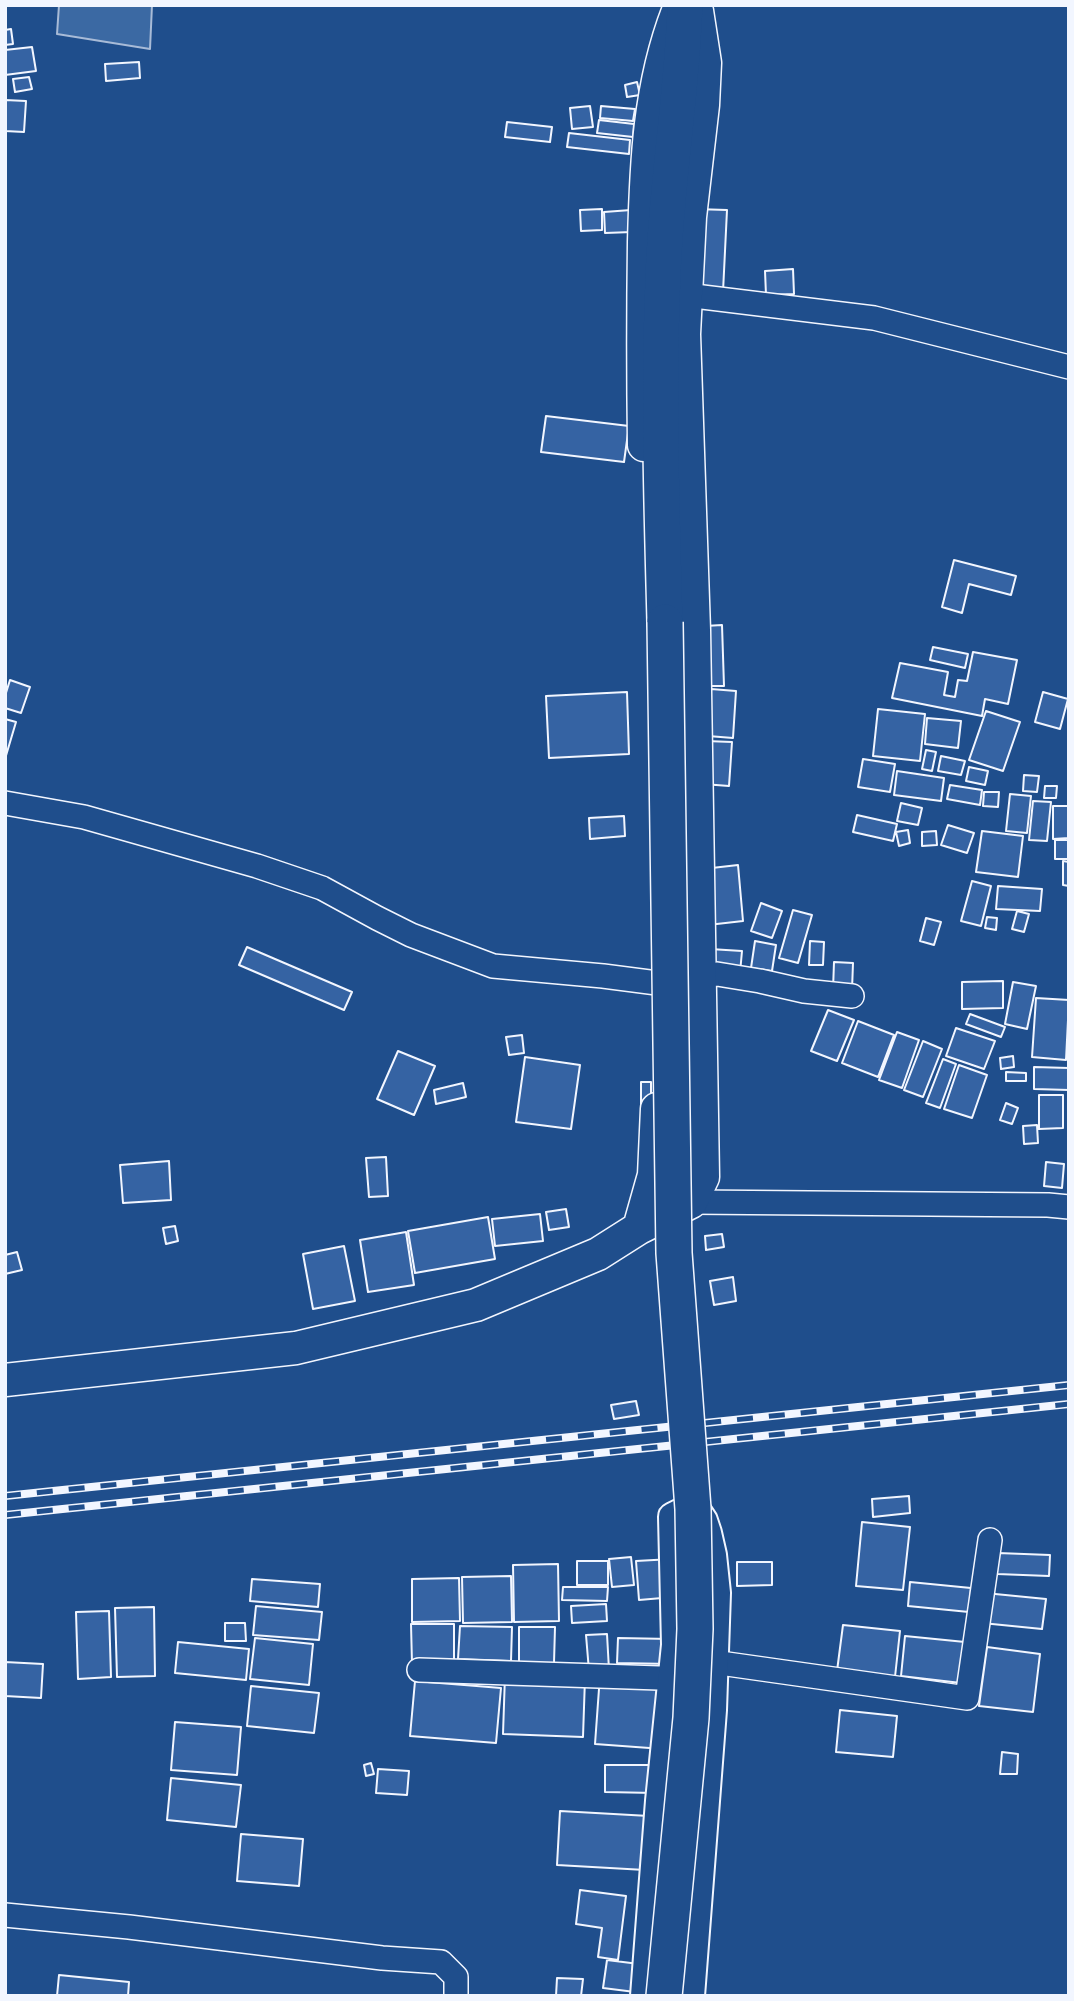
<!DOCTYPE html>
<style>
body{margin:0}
#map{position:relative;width:1074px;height:2001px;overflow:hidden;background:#1f4e8c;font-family:Merriweather,serif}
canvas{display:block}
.frame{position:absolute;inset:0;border:7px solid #f2f6ff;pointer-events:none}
</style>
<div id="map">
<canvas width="1074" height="2001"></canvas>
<div class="frame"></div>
</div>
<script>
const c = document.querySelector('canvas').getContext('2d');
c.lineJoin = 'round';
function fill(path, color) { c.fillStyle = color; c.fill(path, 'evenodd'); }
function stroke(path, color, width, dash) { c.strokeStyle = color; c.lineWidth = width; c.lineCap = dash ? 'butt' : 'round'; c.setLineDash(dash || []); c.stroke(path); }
const water = new Path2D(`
 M 59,5 L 152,5 L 150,49 L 57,34 Z`);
fill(water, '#3b69a3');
stroke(water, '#a8bbd7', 2);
const building = new Path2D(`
 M 11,29 L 13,44 L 5,45 L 5,30 Z
 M 32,47 L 36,71 L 5,75 L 5,50 Z
 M 139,62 L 140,78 L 106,81 L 105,64 Z
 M 29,77 L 32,89 L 15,92 L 13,79 Z
 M 637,82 L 640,95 L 627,97 L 625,85 Z
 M 5,100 L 26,101 L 24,132 L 5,131 Z
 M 590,106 L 593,127 L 572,129 L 570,108 Z
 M 601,106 L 635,109 L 633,121 L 600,118 Z
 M 599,120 L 634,124 L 633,137 L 597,133 Z
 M 507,122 L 552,127 L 550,142 L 505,137 Z
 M 569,133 L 630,140 L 629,154 L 567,147 Z
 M 602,209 L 602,230 L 581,231 L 580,210 Z
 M 695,209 L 727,210 L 723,292 L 691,290 Z
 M 631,210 L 632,232 L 605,233 L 604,212 Z
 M 793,269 L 794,294 L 766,295 L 765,271 Z
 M 546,416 L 629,426 L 624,462 L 541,452 Z
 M 954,560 L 1016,576 L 1011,595 L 969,584 L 962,613 L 942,607 Z
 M 722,625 L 724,686 L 707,686 L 705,626 Z
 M 933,647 L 968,654 L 965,668 L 930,660 Z
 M 973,652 L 1017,660 L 1008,704 L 985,699 L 982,716 L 892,698 L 900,663 L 948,672 L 944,695 L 955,697 L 958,680 L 967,681 Z
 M 10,680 L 30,687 L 21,713 L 5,708 L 5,696 Z
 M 711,689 L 736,691 L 733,738 L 708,736 Z
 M 627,692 L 629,754 L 549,758 L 546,696 Z
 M 1043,692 L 1068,699 L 1060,729 L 1035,722 Z
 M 878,709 L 925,714 L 920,761 L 873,756 Z
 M 986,711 L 1020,722 L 1003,771 L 969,760 Z
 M 927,718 L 961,721 L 958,748 L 925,744 Z
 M 5,719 L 16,722 L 5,759 Z
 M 706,741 L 732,742 L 729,786 L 703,784 Z
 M 926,750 L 936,752 L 932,771 L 922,769 Z
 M 941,756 L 965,761 L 961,775 L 938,771 Z
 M 863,759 L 895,764 L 890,792 L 858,787 Z
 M 969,767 L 988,771 L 985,785 L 966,781 Z
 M 897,771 L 944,778 L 941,801 L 894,795 Z
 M 1024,775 L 1039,776 L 1037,792 L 1023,791 Z
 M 950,785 L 982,790 L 980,805 L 947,799 Z
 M 1045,786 L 1057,786 L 1056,798 L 1044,798 Z
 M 984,792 L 999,792 L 998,807 L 983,806 Z
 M 1010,794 L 1031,796 L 1027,833 L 1006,831 Z
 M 1033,801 L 1051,802 L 1047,841 L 1029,840 Z
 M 901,803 L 922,808 L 918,825 L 897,821 Z
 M 1053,806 L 1069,806 L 1069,838 L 1053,839 Z
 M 857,815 L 897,824 L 893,841 L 853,832 Z
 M 624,816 L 625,836 L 590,839 L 589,818 Z
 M 948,825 L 974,833 L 967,853 L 941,845 Z
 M 908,830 L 910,843 L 899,846 L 896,832 Z
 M 936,831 L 937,845 L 922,846 L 922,832 Z
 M 982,831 L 1023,836 L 1018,877 L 976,872 Z
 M 1055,840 L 1069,840 L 1069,859 L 1055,859 Z
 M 1063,861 L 1069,862 L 1069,886 L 1063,885 Z
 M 738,865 L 743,921 L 708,925 L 703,869 Z
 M 972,881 L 991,886 L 981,926 L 961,921 Z
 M 998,886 L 1042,889 L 1040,911 L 996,909 Z
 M 761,903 L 782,911 L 772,938 L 751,931 Z
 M 793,910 L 812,915 L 798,963 L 779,958 Z
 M 1017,911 L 1029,914 L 1024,932 L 1012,929 Z
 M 987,917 L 997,918 L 996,930 L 985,928 Z
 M 926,918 L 941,922 L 934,945 L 920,941 Z
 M 755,941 L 776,945 L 772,971 L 751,968 Z
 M 810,941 L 824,942 L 823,965 L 809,965 Z
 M 247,947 L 352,992 L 344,1010 L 239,965 Z
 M 710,949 L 742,951 L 740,973 L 708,971 Z
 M 834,962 L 853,963 L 852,990 L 833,990 Z
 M 1003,981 L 1003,1008 L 962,1009 L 962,982 Z
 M 1013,982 L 1036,986 L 1027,1029 L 1005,1024 Z
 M 1036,998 L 1069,1000 L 1066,1060 L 1032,1057 Z
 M 828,1010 L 854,1020 L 837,1061 L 811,1051 Z
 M 970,1014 L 1005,1027 L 1001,1037 L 966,1024 Z
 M 858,1021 L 894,1035 L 878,1077 L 842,1063 Z
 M 956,1028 L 995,1041 L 984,1069 L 946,1056 Z
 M 897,1032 L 919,1040 L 902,1088 L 879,1080 Z
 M 522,1035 L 524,1053 L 509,1055 L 506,1037 Z
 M 923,1041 L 942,1049 L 923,1097 L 904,1090 Z
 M 398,1051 L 435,1066 L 414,1115 L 377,1099 Z
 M 1013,1056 L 1014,1067 L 1001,1069 L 1000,1058 Z
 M 525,1057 L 580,1065 L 571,1129 L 516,1122 Z
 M 943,1059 L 956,1064 L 940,1108 L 926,1103 Z
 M 959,1065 L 987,1075 L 972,1118 L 944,1109 Z
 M 1034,1067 L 1069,1068 L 1069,1090 L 1034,1089 Z
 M 1006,1072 L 1026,1073 L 1026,1081 L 1006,1081 Z
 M 641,1082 L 651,1082 L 651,1114 L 641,1114 Z
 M 463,1083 L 466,1097 L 436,1104 L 434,1090 Z
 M 1039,1095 L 1063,1095 L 1063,1128 L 1039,1129 Z
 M 1006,1103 L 1018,1108 L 1012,1124 L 1000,1120 Z
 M 1037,1125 L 1038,1143 L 1024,1144 L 1023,1126 Z
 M 386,1157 L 388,1196 L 369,1197 L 366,1158 Z
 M 169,1161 L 171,1200 L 123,1203 L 120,1165 Z
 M 1046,1162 L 1064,1164 L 1062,1188 L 1044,1186 Z
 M 566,1209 L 569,1227 L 549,1230 L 546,1212 Z
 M 540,1214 L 543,1241 L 495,1246 L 492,1219 Z
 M 488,1217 L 495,1259 L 415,1273 L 408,1231 Z
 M 175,1226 L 178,1241 L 166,1244 L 163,1228 Z
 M 406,1232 L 414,1285 L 368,1292 L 360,1240 Z
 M 722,1234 L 724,1247 L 706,1250 L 705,1236 Z
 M 344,1246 L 355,1301 L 313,1309 L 303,1254 Z
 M 17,1252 L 22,1270 L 5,1274 L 5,1255 Z
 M 733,1277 L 736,1301 L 714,1305 L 710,1281 Z
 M 636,1401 L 639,1415 L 614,1419 L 611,1405 Z
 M 909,1496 L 910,1513 L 873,1517 L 872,1499 Z
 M 862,1522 L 910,1527 L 903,1590 L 856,1586 Z
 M 998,1553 L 1050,1555 L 1049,1576 L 997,1574 Z
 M 631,1557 L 634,1585 L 612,1587 L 609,1559 Z
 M 672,1559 L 674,1597 L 639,1600 L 636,1561 Z
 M 577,1561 L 608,1561 L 608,1585 L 577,1585 Z
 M 737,1562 L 772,1562 L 772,1585 L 737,1586 Z
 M 558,1564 L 559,1621 L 514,1622 L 513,1565 Z
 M 511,1576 L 512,1622 L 463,1623 L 462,1577 Z
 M 459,1578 L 460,1621 L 412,1622 L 412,1579 Z
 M 252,1579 L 320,1584 L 318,1607 L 250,1601 Z
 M 910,1582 L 971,1588 L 969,1612 L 908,1606 Z
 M 563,1587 L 608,1587 L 607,1601 L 562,1600 Z
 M 985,1593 L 1046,1599 L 1042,1629 L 982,1623 Z
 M 606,1604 L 607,1621 L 572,1623 L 571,1606 Z
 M 256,1606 L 322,1612 L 319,1640 L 253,1635 Z
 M 154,1607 L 155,1676 L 117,1677 L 115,1608 Z
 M 109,1611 L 111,1677 L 78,1679 L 76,1612 Z
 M 225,1623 L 245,1623 L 246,1641 L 225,1641 Z
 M 411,1624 L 454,1624 L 454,1663 L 412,1664 Z
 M 843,1625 L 900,1631 L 895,1677 L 837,1671 Z
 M 460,1626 L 512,1627 L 511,1661 L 458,1659 Z
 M 519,1627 L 555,1627 L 554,1663 L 519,1663 Z
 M 607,1634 L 609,1670 L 589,1671 L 586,1635 Z
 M 905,1636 L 965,1642 L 961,1683 L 901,1676 Z
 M 255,1638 L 313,1644 L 309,1685 L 250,1679 Z
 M 618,1638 L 671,1639 L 671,1664 L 617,1663 Z
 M 178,1642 L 249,1649 L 246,1680 L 175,1673 Z
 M 987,1647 L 1040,1654 L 1033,1712 L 979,1706 Z
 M 5,1662 L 43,1664 L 41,1698 L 5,1696 Z
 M 505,1675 L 585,1678 L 583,1737 L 503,1734 Z
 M 600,1675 L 668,1680 L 663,1749 L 595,1744 Z
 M 415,1681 L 501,1688 L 496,1743 L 410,1736 Z
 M 251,1686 L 319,1693 L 314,1733 L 247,1726 Z
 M 840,1710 L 897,1716 L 893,1757 L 836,1752 Z
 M 175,1722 L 241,1727 L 237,1775 L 171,1770 Z
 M 1002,1752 L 1018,1754 L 1017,1774 L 1000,1774 Z
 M 371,1763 L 374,1774 L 366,1776 L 364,1765 Z
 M 605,1765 L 656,1765 L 655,1793 L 605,1792 Z
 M 378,1769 L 409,1771 L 407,1795 L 376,1793 Z
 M 171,1778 L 241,1785 L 236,1827 L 167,1820 Z
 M 560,1811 L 649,1816 L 645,1870 L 557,1865 Z
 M 241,1834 L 303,1839 L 299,1886 L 237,1881 Z
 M 580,1890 L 626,1896 L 618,1960 L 598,1957 L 602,1928 L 576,1924 Z
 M 607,1960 L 639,1964 L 635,1992 L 603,1988 Z
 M 59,1975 L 129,1982 L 128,1996 L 57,1996 Z
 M 557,1978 L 583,1979 L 581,1996 L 556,1996 Z`);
fill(building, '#3563a3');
stroke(building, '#f2f6ff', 2);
const minor = new Path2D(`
 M 686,295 L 874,318 L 1069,367
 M 5,803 L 84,817 L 257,866 L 322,888 L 377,918 L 411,935 L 493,966 L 603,976 L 657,983 L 717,974 L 760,981 L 804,991 L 852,996
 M 691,1202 L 1048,1205 L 1069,1207
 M 713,1662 L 967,1698 L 990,1540
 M 419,1670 L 689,1679
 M 5,1915 L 129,1927 L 382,1958 L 441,1962 L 456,1977 L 456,1996`);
const tertiary = new Path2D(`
 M 645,1996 L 660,1801 L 676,1645 L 673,1517 L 683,1512 L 697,1512 L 703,1521 L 707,1533 L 712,1555 L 716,1593 L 712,1710 L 690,1996`);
const secondary = new Path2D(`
 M 644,445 C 643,377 643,310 644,242 C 646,163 649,86 678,11
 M 639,1228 L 654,1175 L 657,1109
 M 5,1380 L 296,1348 L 476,1305 L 598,1254 L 639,1228 L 691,1202 L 703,1177 L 694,630 L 684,334 L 690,217 L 703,105 L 705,63 L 697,11 L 693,5`);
const primary = new Path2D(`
 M 665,622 C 662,507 658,391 663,276 C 666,185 682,96 685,5`);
stroke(minor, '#f2f6ff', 26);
stroke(tertiary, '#f2f6ff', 32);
stroke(secondary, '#f2f6ff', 35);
stroke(primary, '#f2f6ff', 38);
stroke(minor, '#1f4e8c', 23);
stroke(tertiary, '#1f4e8c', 28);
stroke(secondary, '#1f4e8c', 32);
stroke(primary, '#1f4e8c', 35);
const rail = new Path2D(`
 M 5,1496 L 1069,1385
 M 5,1515 L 1069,1404`);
stroke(rail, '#f2f6ff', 8);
stroke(rail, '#1f4e8c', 5, [16]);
const primaryBridge = new Path2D(`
 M 664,1996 L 691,1718 L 695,1629 L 693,1509 L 674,1253 L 665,622`);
stroke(primaryBridge, '#f2f6ff', 38, []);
stroke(primaryBridge, '#1f4e8c', 35);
</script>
